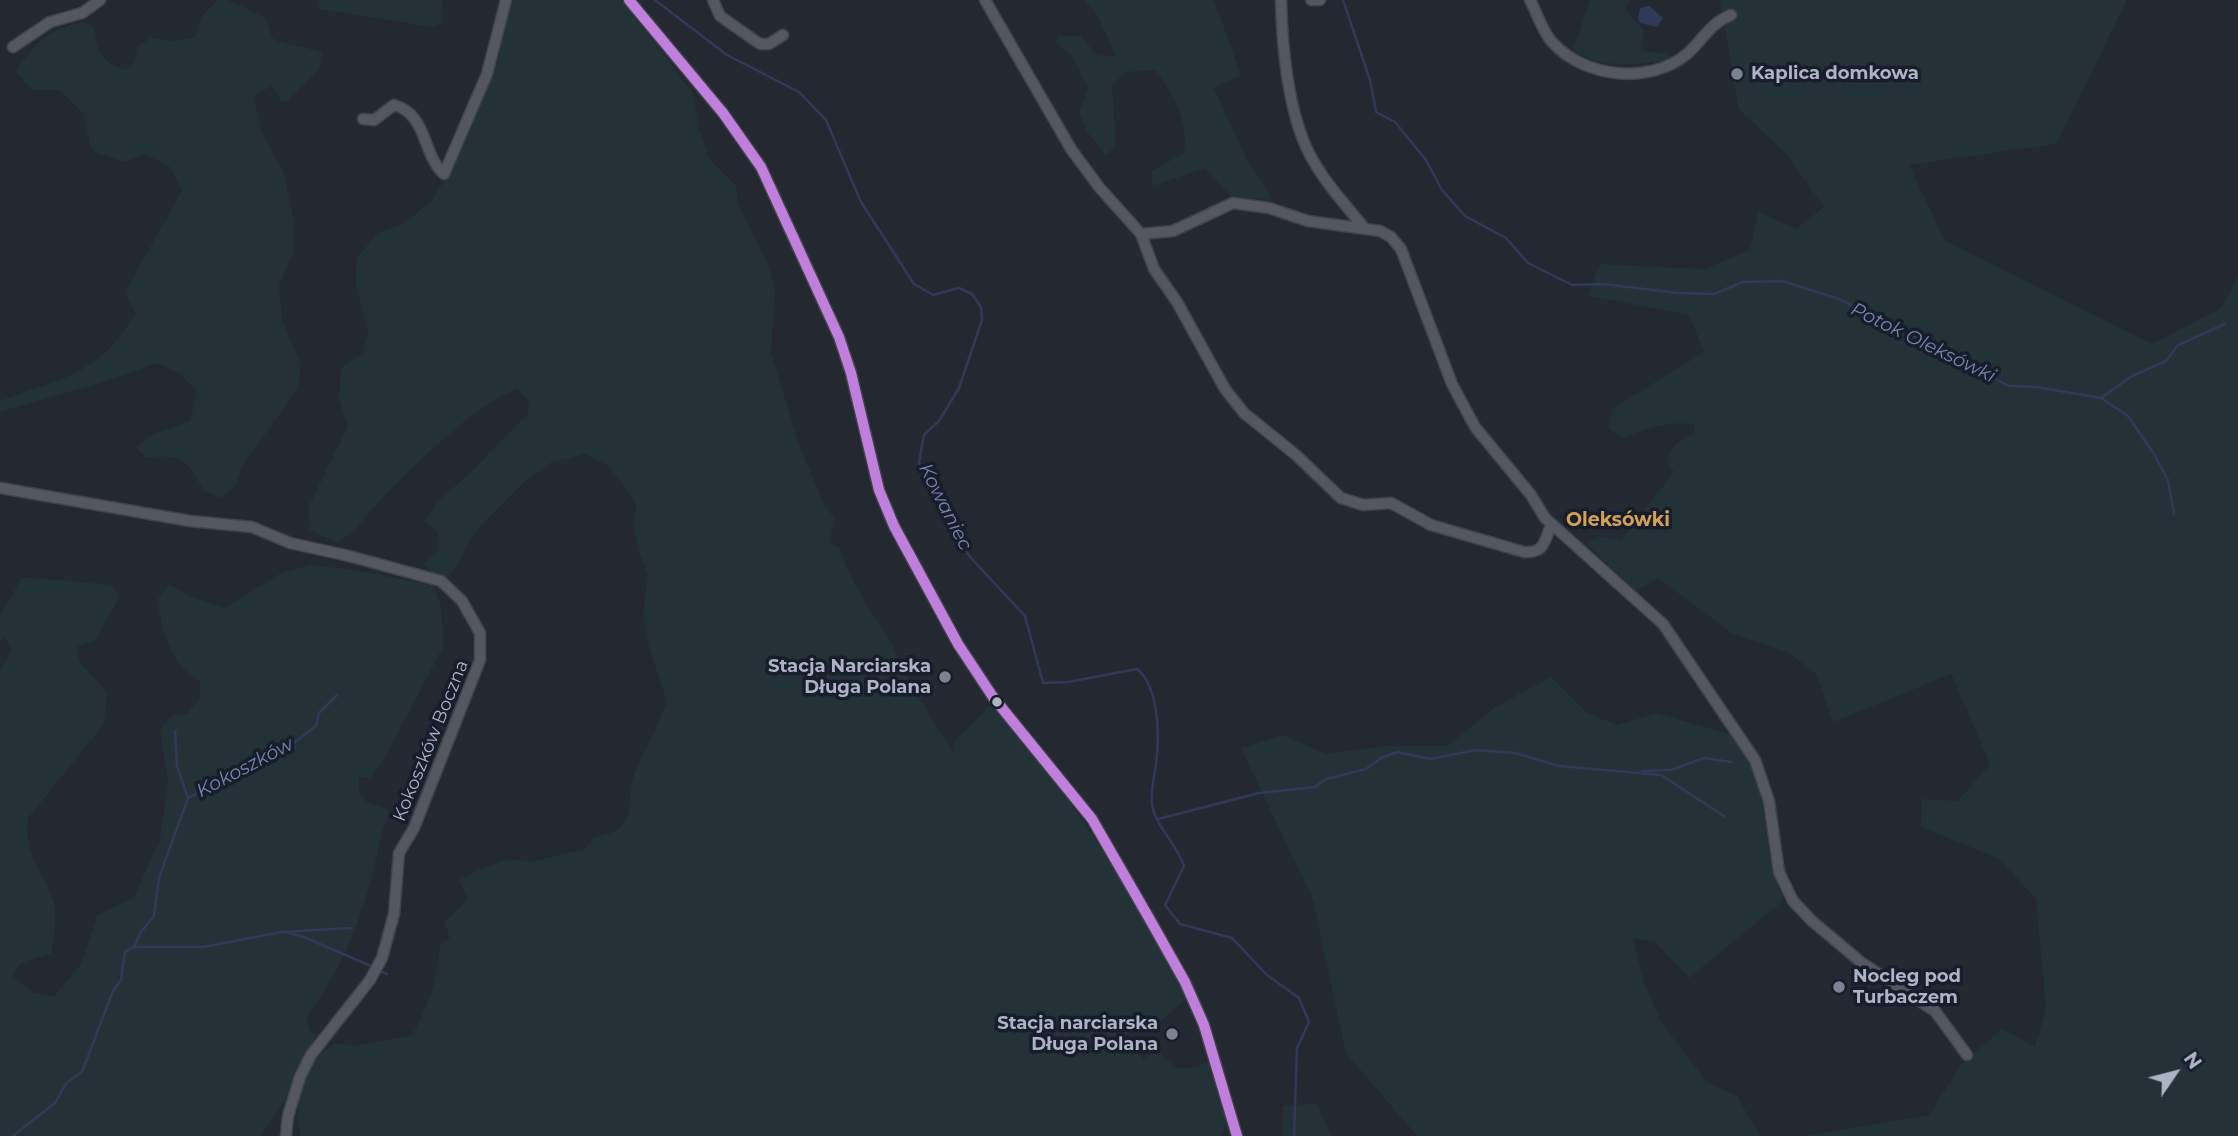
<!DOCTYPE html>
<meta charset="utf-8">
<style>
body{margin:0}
#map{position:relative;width:2238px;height:1136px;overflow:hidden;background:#242831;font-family:Montserrat,sans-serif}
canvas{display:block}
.north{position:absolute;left:2140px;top:1038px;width:70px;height:70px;-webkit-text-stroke:5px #181d2b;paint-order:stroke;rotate:55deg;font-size:19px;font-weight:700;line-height:28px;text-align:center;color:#adb2c4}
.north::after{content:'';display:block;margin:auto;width:24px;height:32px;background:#adb2c4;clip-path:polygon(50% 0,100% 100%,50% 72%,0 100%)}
</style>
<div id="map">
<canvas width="2238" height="1136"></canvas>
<div class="north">N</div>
</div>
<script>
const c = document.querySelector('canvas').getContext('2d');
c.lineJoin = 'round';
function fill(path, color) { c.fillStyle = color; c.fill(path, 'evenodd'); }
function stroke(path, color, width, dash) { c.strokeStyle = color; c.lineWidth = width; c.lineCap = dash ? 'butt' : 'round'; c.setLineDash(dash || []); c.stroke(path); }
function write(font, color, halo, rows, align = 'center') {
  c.font = font + ' Montserrat,sans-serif'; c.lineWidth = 7; c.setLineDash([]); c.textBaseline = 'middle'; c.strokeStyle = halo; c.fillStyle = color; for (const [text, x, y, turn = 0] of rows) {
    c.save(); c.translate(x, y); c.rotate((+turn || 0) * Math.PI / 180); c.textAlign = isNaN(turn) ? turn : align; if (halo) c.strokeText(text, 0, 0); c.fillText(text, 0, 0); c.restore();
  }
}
fill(new Path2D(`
 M 218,0 L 228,0 L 266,18 L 272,38 C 288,47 305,45 322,53 L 319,69 L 288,101 L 281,101 L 272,86 L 253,96 L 262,132 L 283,171 L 294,219 L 293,254 L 279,285 L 282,319 L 301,365 L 297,390 L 242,466 L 235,487 L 221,498 L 204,491 C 187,461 182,453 147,458 L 136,447 L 151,435 L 190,421 L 197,392 L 179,373 L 156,363 L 110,380 L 0,412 L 0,401 C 62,378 100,375 135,313 L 125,292 L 182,190 L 170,167 L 145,154 L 123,162 L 92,151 L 83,113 L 60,90 L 32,90 L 16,72 C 35,41 50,28 86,22 L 94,27 C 97,51 102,64 127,70 L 135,62 L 137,47 L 150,38 L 176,41 L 196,37 L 201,17 Z
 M 317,0 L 442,0 L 443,22 L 433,27 L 319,9 Z
 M 514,0 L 621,0 L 693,93 L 699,129 L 710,160 L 736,186 L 738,204 L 768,265 L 775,291 L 771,353 L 800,447 L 824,504 L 835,519 L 829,543 L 840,548 L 847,569 L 869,609 L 888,636 L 914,690 L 954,753 L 954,742 L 994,701 L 1067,796 L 1129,893 L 1187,998 L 1152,1029 L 1138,1024 L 1124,1038 L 1144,1060 L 1156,1050 L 1176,1068 L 1197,1067 L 1211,1059 L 1227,1119 L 1222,1136 L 301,1136 C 292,1101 304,1061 336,1043 L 355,1046 L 412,1035 C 428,1008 438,976 440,945 L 450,937 L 444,923 L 468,899 L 459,880 C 480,870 506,854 529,862 L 585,849 L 594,837 C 642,831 624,799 635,772 C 646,748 657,726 667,702 L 650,650 L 643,614 L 648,575 L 638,550 L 634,525 L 636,504 L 609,466 L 585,454 L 552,462 L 522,484 L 475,532 L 449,578 L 432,575 L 424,563 L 438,550 L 437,531 L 424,521 C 438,498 458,485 477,466 C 494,449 508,431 527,416 L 529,401 L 517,389 C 471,407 414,466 379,502 C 364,517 356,532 337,543 L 310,530 L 308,508 L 348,426 L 339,399 L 341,368 L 363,352 L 368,333 L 355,282 L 357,258 L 378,233 L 405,223 L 433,199 L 457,159 L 499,59 L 503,24 Z
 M 1085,0 L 1214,0 L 1241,75 L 1214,88 L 1248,162 L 1266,187 L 1271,200 L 1232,197 L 1205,168 L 1153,186 L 1151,171 L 1184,153 C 1189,121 1173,96 1156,70 L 1126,72 L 1112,85 L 1116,145 L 1106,156 L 1087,132 L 1079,112 L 1088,90 L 1072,56 L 1056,43 L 1058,35 L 1081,36 L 1096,55 L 1116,56 L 1099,19 Z
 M 1590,0 L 1629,0 L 1626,10 L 1644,31 L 1641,51 L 1666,53 L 1671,60 C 1635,65 1605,70 1573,50 Z
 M 1720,0 L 2127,0 L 2056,144 L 1909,165 L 1945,241 L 2152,344 L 2221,308 L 2238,276 L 2238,1136 L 1805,1136 L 1929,1115 L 1961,1065 L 2002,1029 L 2035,1047 L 2046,1008 L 2036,899 L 1999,859 L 1921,827 L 1922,799 L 1958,801 L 1990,764 L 1951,674 L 1833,722 L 1816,674 L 1789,653 L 1733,634 L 1658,578 L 1636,591 L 1587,545 L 1599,536 L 1621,540 L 1674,472 L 1667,462 L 1674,445 L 1694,434 L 1695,425 C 1670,420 1645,429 1622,438 L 1608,428 L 1612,409 L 1704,352 L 1689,315 L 1588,296 L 1599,264 L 1704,269 L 1750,250 L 1758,212 L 1796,229 L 1824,207 L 1786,154 L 1739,109 Z
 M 311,565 L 356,570 L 434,586 L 441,607 L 444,645 L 384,760 L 370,778 L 359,777 L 359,793 L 368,803 L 388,810 C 387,823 381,833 379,846 C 364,913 347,962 306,1018 L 310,1032 L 316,1035 L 289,1094 L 261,1136 L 0,1136 L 0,670 L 12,650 L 4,637 L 0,641 L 0,616 L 22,577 L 113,585 L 119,597 L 96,640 L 77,647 L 79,661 L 107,692 L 104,724 L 29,817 C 21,854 46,871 54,904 C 58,918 53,938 52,953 L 21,963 L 12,976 L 34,993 L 54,996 L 82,963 L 97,915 L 134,898 L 160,838 L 168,781 L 160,730 L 173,714 L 187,715 L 200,696 L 200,682 C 168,660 165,637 157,601 L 168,584 L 189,596 L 225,608 L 281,573 Z
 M 1551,677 L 1587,713 L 1617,725 L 1656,713 L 1729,734 L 1751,761 L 1758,780 L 1771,863 L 1783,901 L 1689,978 L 1654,941 L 1633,939 L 1644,982 L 1661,1022 L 1707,1082 L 1737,1096 L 1760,1136 L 1417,1136 L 1346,1053 L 1313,900 L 1241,748 L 1283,735 L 1326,754 L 1383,746 L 1448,746 L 1495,707 Z
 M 1317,1104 L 1332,1136 L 1283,1136 L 1283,1105 Z`), '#223237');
fill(new Path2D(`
 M 1649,6 L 1663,18 L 1657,27 L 1640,23 L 1638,19 L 1640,8 Z`), '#303a58');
stroke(new Path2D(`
 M 655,0 L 727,55 L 799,92 L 826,120 L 861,202 L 914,284 L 933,295 L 959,288 L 972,294 L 981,307 L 982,320 L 959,388 L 939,421 L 924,435 L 919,462 L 926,481 L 970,557 L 1025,616 L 1043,683 L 1068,682 L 1137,669 C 1158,686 1159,729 1157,755 C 1156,771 1150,788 1152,804 C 1155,826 1177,844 1184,866 L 1165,905 L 1180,924 L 1232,938 L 1267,975 L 1299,998 L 1309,1022 L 1297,1048 L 1294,1136
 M 1343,0 L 1370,80 L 1376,112 L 1395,122 L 1426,160 L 1442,190 L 1465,216 L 1506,238 L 1528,263 L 1572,285 L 1603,284 L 1678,293 L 1714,294 L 1743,282 L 1782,281 L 1836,298 L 1882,319 L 2009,386 L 2036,387 L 2101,398 L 2128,416 L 2154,454 L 2168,480 L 2174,514
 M 2101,398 L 2132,376 L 2166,361 L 2178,345 L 2225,324
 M 175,731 L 177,766 L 188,798
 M 1642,771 L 1671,770 L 1704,758 L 1731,762
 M 1158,819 L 1259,793 L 1315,787 L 1326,779 L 1366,769 L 1381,758 L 1397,752 L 1430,759 L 1476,750 L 1515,753 L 1559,766 L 1661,775 L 1724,816
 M 285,932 L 304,937 L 373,967
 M 135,947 L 203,947 L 282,932 L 351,928
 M 380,971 L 387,974
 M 13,1136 L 55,1103 L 67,1082 L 82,1072 L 113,991 L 121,980 L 125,952 L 134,947 L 141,932 L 154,916 L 159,878 L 188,798 L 264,756 L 281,753 L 316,726 L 319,713 L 337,695`), '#303a58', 2.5);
const minor = new Path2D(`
 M 629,0 L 723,113 L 761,167 L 839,337 L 851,373 L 879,490 L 894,526 L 958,644 L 993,697 L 1092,819 L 1149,918 L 1185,982 L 1204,1025 L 1237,1136
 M 713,0 L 720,16 L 760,44 L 769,44 L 783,35
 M 985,0 L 1071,149 L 1099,187 L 1141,234 L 1173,231 L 1233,203 L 1269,208 L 1308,221 L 1380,231 L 1391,237 L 1401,249 L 1452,384 L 1475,427 L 1531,495 L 1545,518 L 1663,624 L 1755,760 L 1769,801 L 1779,872 L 1793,901 L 1812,921 L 1862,963 L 1935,1011 L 1967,1055
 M 1281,0 C 1282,46 1288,113 1310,155 C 1324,182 1346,205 1365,229
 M 1311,0 L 1320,0
 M 1530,0 C 1537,13 1543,33 1553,43 C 1585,78 1650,85 1687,54 C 1703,40 1710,23 1731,15
 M 13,47 L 50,22 L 82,13 L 100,0
 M 363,119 L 374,120 L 394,105 C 428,114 422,155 444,174 L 487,74 L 506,0
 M 1141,234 L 1154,269 L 1177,302 L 1225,389 L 1244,413 L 1296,455 L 1341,498 L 1363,505 L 1391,503 L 1431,525 L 1524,552 C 1546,553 1543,542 1552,524
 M 0,488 L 190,521 L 252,527 L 290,543 L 349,556 L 441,581 L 462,601 L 480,633 L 480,660 L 414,828 L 399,853 L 394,914 L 382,958 L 370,980 L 311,1055 L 300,1077 L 288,1116 L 286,1136`);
stroke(minor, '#40434a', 13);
stroke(minor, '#545660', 10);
stroke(new Path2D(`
 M 629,0 L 723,113 L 761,167 L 839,337 L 851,373 L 879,490 L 894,526 L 958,644 L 993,697 L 1092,819 L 1149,918 L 1185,982 L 1204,1025 L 1237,1136`), '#c07fdc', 10);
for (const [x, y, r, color] of [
 [1737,74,7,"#7d8291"],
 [945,677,7,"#7d8291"],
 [997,702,6,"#adb2c4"],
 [1839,987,7,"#7d8291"],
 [1172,1034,7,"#7d8291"]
]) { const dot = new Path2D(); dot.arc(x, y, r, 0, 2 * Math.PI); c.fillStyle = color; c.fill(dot); stroke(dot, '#181d2b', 2.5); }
write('bold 18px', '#adb2c4', '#181d2b', [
 ["Kaplica domkowa",1751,74],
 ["Stacja Narciarska",931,667,"right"],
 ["Długa Polana",931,688,"right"],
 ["Nocleg pod",1853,977],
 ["Turbaczem",1853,998],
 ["Stacja narciarska",1158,1024,"right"],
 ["Długa Polana",1158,1045,"right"]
], 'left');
write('18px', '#adb2c4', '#181d2b', [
 ["Kokoszków Boczna",431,741,-68]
]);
write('italic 19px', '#7484ad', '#181d2b', [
 ["Potok Oleksówki",1923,343,26],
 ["Kowaniec",945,507,63],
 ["Kokoszków",245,768,-28]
]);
write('bold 19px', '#d3a058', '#181d2b', [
 ["Oleksówki",1618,520]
]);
</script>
